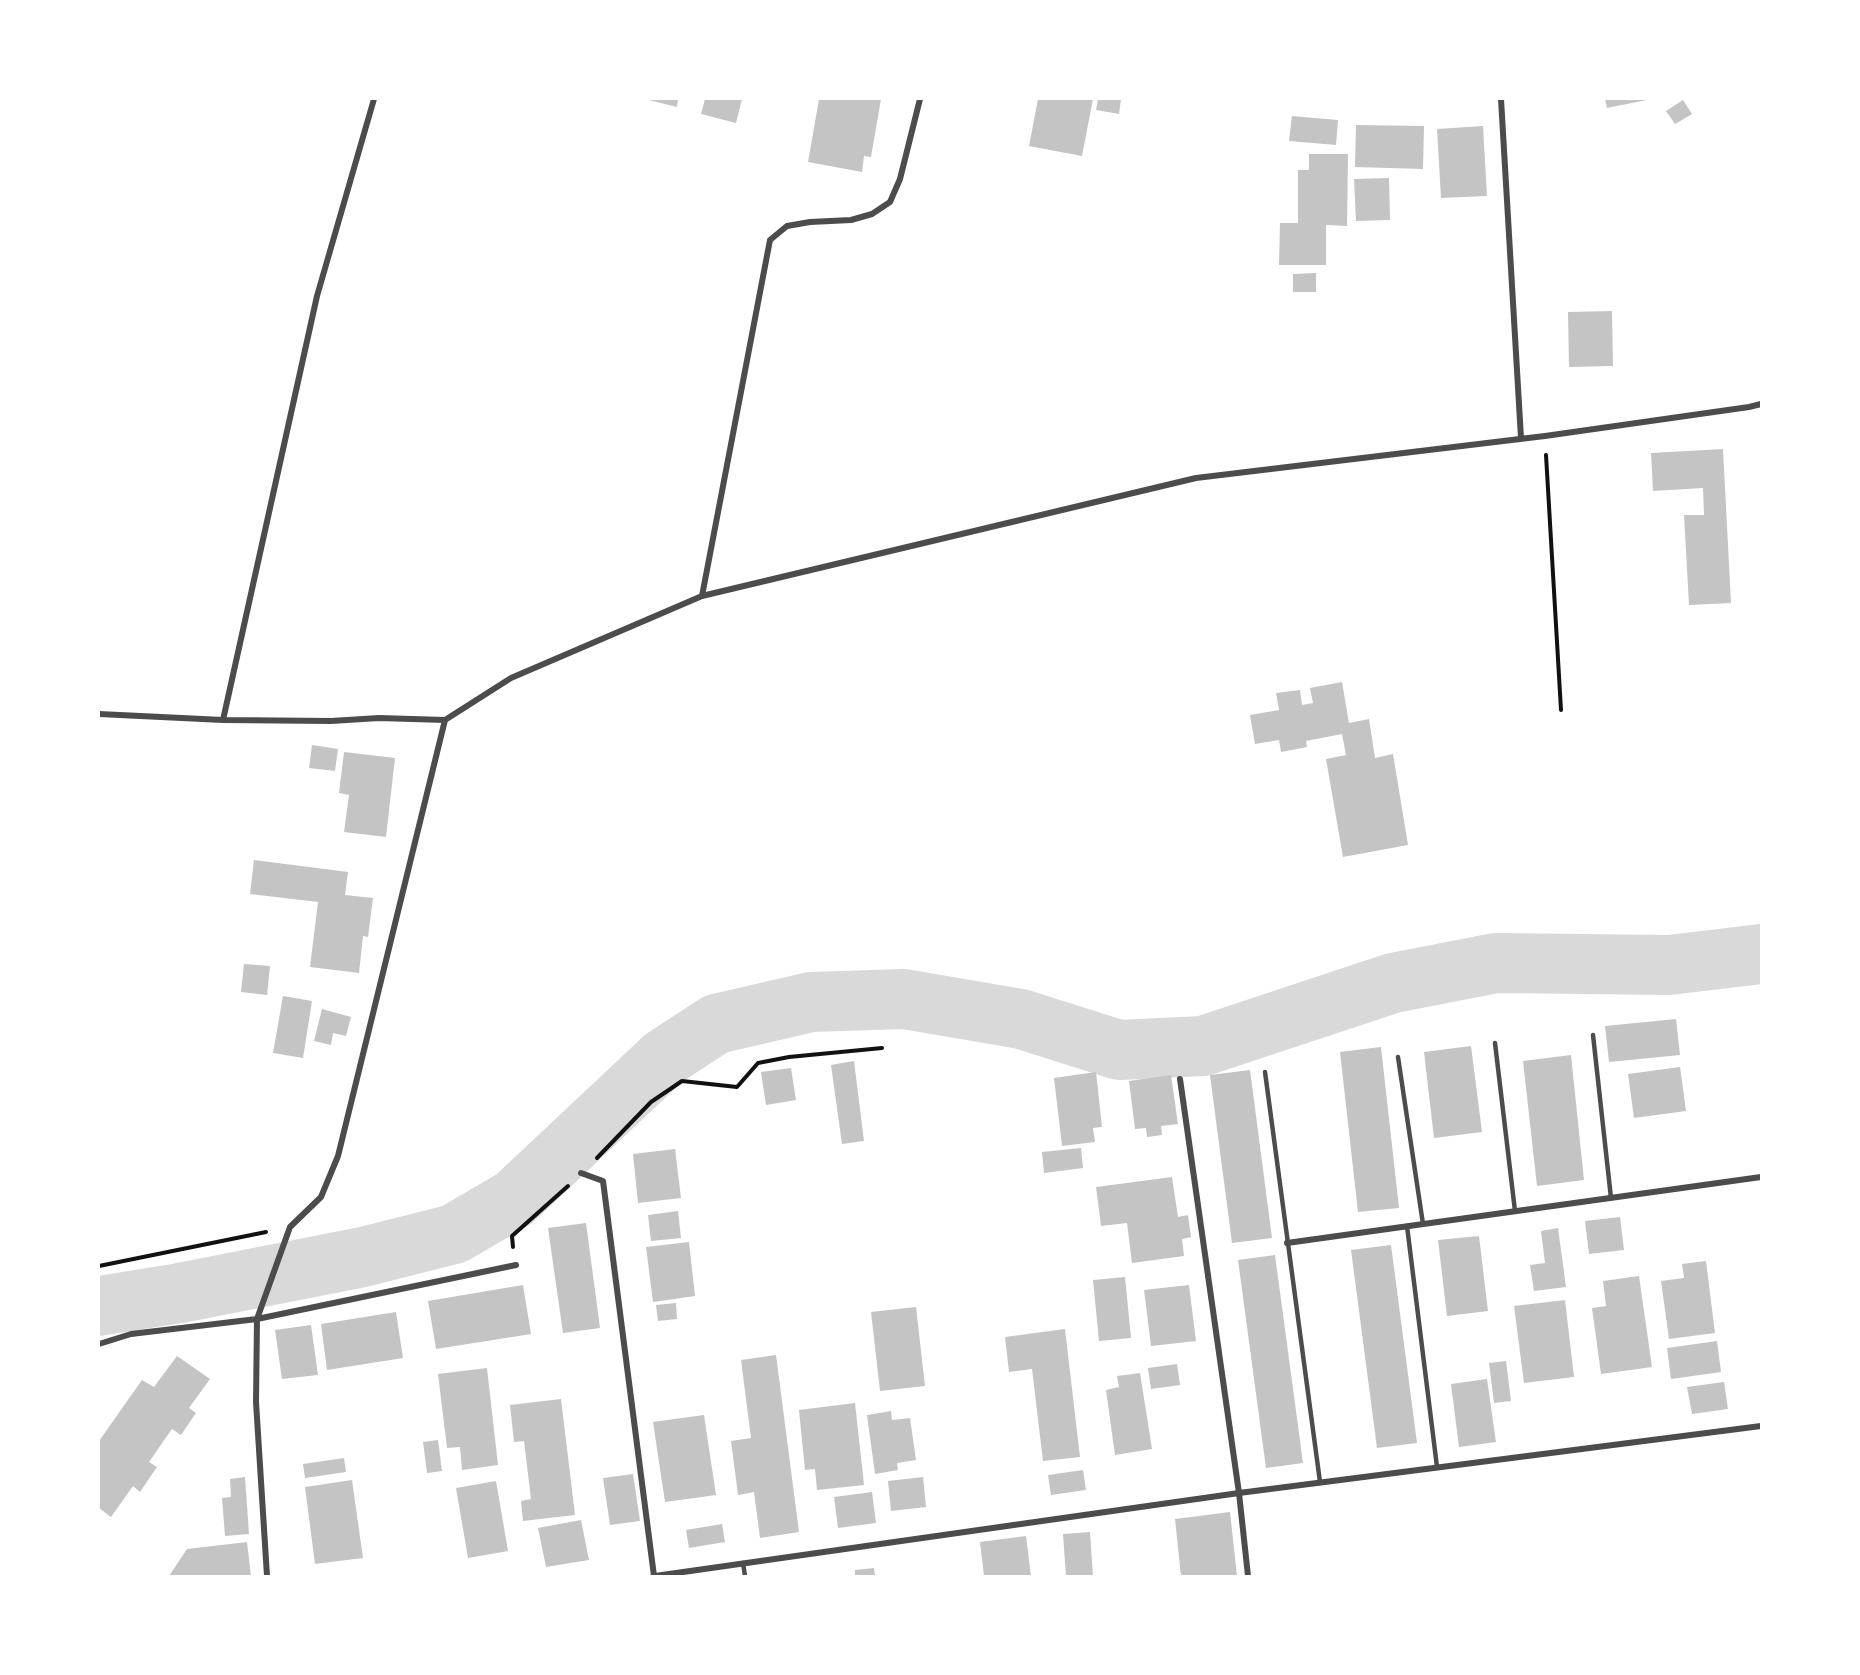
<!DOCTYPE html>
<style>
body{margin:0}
#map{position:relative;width:1860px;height:1675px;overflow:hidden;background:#fff;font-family:Lato,sans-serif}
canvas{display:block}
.frame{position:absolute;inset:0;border:100px solid #fff;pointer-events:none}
</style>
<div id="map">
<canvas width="1860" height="1675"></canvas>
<div class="frame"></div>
</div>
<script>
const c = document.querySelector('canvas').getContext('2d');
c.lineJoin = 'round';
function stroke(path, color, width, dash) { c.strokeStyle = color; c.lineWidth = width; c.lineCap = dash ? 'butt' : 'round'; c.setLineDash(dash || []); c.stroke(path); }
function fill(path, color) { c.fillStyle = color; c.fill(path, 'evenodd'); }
stroke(new Path2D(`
 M 99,1306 L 180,1293 L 363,1257 L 454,1234 L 514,1199 L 664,1058 L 716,1024 L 811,1002 L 904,999 L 1021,1019 L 1119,1050 L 1203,1046 L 1393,983 L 1496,963 L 1669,965 L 1761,954`), '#d9d9d9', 60);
fill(new Path2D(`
 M 645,99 L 678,99 L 677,107 Z
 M 705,99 L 742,99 L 736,123 L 701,114 Z
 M 819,99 L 881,99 L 871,157 L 864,156 L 862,172 L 808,162 Z
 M 1038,99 L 1093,99 L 1082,156 L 1029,146 Z
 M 1098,99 L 1121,99 L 1119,114 L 1096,110 Z
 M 1605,99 L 1647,99 L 1647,100 L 1607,108 Z
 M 1683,100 L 1692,114 L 1675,124 L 1666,111 Z
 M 1292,116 L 1338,120 L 1336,145 L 1289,141 Z
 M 1356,125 L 1424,126 L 1423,169 L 1355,167 Z
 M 1483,126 L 1487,196 L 1441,198 L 1437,129 Z
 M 1309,154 L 1348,154 L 1347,226 L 1326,225 L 1326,265 L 1279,265 L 1280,223 L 1298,223 L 1298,170 L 1309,170 Z
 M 1389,178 L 1390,220 L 1356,221 L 1354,179 Z
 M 1316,273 L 1316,292 L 1293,292 L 1293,274 Z
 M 1612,311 L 1613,366 L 1569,367 L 1568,312 Z
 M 1723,449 L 1731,603 L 1689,605 L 1684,515 L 1704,515 L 1703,488 L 1653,491 L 1651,453 Z
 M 1342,682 L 1349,723 L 1369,719 L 1375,758 L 1393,754 L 1408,845 L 1343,857 L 1326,759 L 1346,755 L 1342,734 L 1306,741 L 1307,747 L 1281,752 L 1279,740 L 1255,744 L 1250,715 L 1279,710 L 1276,693 L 1300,690 L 1302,705 L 1313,703 L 1310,688 Z
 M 312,745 L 338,749 L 335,771 L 309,768 Z
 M 344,752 L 395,758 L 386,837 L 344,832 L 349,795 L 339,793 Z
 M 254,860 L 348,872 L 345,895 L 373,898 L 368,937 L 363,936 L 359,973 L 310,967 L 318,902 L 250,894 Z
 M 244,964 L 270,966 L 267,995 L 241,992 Z
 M 283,996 L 312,1001 L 303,1058 L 273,1053 Z
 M 322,1009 L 351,1017 L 346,1036 L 333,1033 L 331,1045 L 314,1041 Z
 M 1676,1019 L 1680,1055 L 1609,1062 L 1605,1026 Z
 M 1471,1046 L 1482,1132 L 1434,1138 L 1424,1052 Z
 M 1381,1047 L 1399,1208 L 1358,1212 L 1340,1052 Z
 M 1571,1055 L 1584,1180 L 1537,1186 L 1523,1061 Z
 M 854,1061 L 864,1141 L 842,1144 L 831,1065 Z
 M 1680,1067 L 1686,1111 L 1634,1118 L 1628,1074 Z
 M 791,1068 L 796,1100 L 766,1105 L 761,1072 Z
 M 1250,1070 L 1272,1238 L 1232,1243 L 1210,1075 Z
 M 1096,1072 L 1102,1127 L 1093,1128 L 1095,1142 L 1062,1146 L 1054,1078 Z
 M 1171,1075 L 1178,1124 L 1161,1126 L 1162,1135 L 1147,1137 L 1146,1128 L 1135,1129 L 1129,1081 Z
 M 1081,1148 L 1083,1168 L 1044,1173 L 1042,1152 Z
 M 675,1149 L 681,1198 L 638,1203 L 633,1154 Z
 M 1172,1177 L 1178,1217 L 1188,1215 L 1191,1237 L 1182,1239 L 1184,1256 L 1132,1263 L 1127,1223 L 1101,1226 L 1096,1187 Z
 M 678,1211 L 681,1238 L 651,1241 L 648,1215 Z
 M 1620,1217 L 1624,1250 L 1589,1254 L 1585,1221 Z
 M 586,1223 L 600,1328 L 563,1333 L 548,1228 Z
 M 1558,1228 L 1566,1287 L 1534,1291 L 1530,1265 L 1545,1263 L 1541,1231 Z
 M 1479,1236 L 1488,1311 L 1447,1316 L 1438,1240 Z
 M 689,1242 L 695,1296 L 653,1302 L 646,1247 Z
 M 1391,1245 L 1417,1443 L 1377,1448 L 1351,1250 Z
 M 1275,1255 L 1303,1463 L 1266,1468 L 1238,1260 Z
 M 1706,1261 L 1715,1333 L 1669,1339 L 1661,1281 L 1684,1278 L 1682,1264 Z
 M 1639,1276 L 1652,1367 L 1601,1374 L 1592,1308 L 1606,1306 L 1603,1281 Z
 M 1125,1277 L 1131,1338 L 1099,1341 L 1093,1280 Z
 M 523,1285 L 531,1334 L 436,1349 L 428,1301 Z
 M 1189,1285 L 1196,1341 L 1151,1346 L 1144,1290 Z
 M 1565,1300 L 1574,1377 L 1524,1383 L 1514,1306 Z
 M 676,1303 L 677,1319 L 658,1321 L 656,1305 Z
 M 916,1307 L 925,1386 L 880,1391 L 871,1312 Z
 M 396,1312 L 403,1358 L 327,1370 L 321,1324 Z
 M 311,1325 L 318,1375 L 282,1379 L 275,1330 Z
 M 1065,1329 L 1080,1457 L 1043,1461 L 1032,1369 L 1009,1372 L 1005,1337 Z
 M 1717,1341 L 1721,1372 L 1671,1379 L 1667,1348 Z
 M 776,1355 L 799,1532 L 760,1538 L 754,1492 L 738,1495 L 731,1441 L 751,1438 L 741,1360 Z
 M 177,1356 L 210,1379 L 189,1408 L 196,1413 L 181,1435 L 172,1429 L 149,1462 L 157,1467 L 140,1492 L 133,1486 L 111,1517 L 99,1508 L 99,1441 L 142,1380 L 154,1387 Z
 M 1506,1361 L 1511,1401 L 1494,1403 L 1489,1363 Z
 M 1177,1364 L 1180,1385 L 1151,1389 L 1148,1368 Z
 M 487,1368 L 498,1465 L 462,1470 L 460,1447 L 447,1448 L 438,1374 Z
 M 1140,1373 L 1152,1449 L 1115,1455 L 1106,1390 L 1119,1387 L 1117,1376 Z
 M 1487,1379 L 1496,1442 L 1459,1447 L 1451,1384 Z
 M 1724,1382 L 1728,1409 L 1692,1414 L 1687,1387 Z
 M 561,1399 L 575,1515 L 523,1521 L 521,1501 L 531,1499 L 524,1441 L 514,1442 L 510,1405 Z
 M 855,1403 L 864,1485 L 817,1490 L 815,1469 L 805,1470 L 799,1410 Z
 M 891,1411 L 892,1420 L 910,1418 L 916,1460 L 897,1463 L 898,1470 L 875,1474 L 867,1415 Z
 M 704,1415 L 716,1495 L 665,1502 L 653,1422 Z
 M 438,1440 L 442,1471 L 427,1473 L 423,1442 Z
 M 344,1458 L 346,1472 L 305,1478 L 303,1464 Z
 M 1083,1470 L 1086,1490 L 1051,1495 L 1048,1475 Z
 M 633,1474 L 640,1521 L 610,1525 L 603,1478 Z
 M 245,1477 L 249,1534 L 225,1536 L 222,1498 L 231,1497 L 230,1479 Z
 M 923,1477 L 926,1507 L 891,1511 L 888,1481 Z
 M 352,1480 L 363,1558 L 315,1564 L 305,1487 Z
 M 496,1481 L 508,1551 L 468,1558 L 456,1488 Z
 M 872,1492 L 876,1523 L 838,1528 L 834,1497 Z
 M 1230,1512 L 1237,1576 L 1181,1576 L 1175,1519 Z
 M 581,1520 L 589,1560 L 546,1567 L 538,1528 Z
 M 722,1524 L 725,1542 L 689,1548 L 686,1530 Z
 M 1090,1532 L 1093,1576 L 1066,1576 L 1063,1534 Z
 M 1026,1536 L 1031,1576 L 984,1576 L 980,1542 Z
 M 247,1542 L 251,1576 L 169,1576 L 187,1549 Z
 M 874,1568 L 875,1576 L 855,1576 L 855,1570 Z`), '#c4c4c4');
stroke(new Path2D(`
 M 1546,455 L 1561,710
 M 597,1158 L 651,1102 L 682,1081 L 737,1087 L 758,1063 L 789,1057 L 882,1048
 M 513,1247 L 512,1236 L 568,1186
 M 99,1266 L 266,1232`), '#111', 4);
stroke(new Path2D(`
 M 1593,1035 L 1611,1198
 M 1495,1043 L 1515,1211
 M 1398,1057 L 1423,1224
 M 1265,1072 L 1320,1482
 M 1407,1226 L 1437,1467
 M 743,1563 L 745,1576`), '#4c4c4c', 4.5);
stroke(new Path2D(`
 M 1501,99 L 1521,438
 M 702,596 L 770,240 L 787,226 L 810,222 L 851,220 L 872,214 L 890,202 L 900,179 L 920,99
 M 99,714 L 223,720 L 331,721 L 379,718 L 445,720 L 511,678 L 702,596 L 1196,478 L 1545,436 L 1749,407 L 1761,404
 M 223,720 L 317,296 L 374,99
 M 1180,1079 L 1239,1493 L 1248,1576
 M 581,1173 L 603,1181 L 654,1576
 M 1287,1243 L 1761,1177
 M 99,1344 L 131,1334 L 257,1319 L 516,1265
 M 267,1576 L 256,1402 L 257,1319 L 290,1227 L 321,1197 L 338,1156 L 445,720
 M 655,1576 L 1239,1493 L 1761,1426`), '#4c4c4c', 6);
</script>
